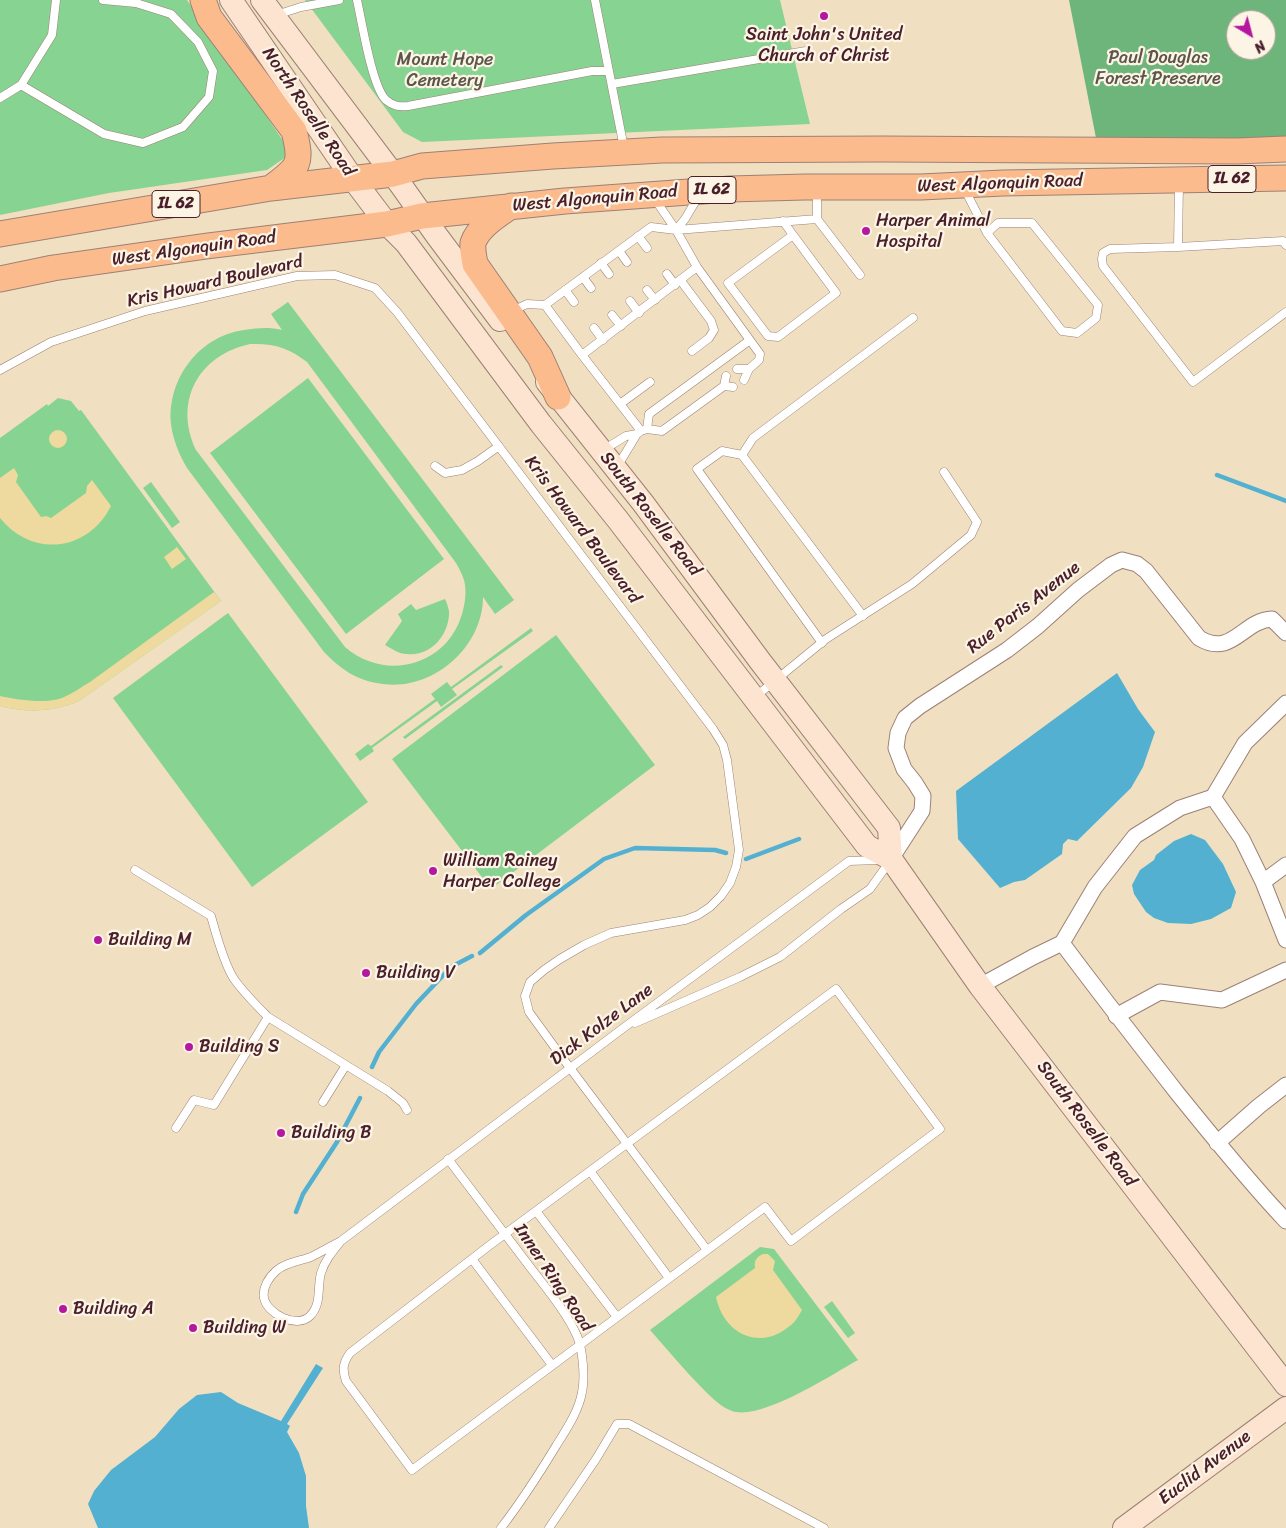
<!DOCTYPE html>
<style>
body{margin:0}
#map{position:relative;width:1286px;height:1528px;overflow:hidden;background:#f0e0c1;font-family:Sriracha,sans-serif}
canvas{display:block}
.north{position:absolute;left:1226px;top:10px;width:50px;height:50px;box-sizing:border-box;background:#fcf5e5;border:1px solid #b59f9b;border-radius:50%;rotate:143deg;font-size:14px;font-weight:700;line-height:20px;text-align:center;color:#4a1f2b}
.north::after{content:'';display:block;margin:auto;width:18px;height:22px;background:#b5179e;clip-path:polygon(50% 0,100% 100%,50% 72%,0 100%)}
</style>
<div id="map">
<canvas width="1286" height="1528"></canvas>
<div class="north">N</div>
</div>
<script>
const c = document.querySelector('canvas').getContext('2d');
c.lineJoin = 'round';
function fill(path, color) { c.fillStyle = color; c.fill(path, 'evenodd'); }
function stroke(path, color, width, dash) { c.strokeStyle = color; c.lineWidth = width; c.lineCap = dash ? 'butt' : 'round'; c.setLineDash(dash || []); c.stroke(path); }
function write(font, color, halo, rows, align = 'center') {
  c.font = font + ' Sriracha,sans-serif'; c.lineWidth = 4.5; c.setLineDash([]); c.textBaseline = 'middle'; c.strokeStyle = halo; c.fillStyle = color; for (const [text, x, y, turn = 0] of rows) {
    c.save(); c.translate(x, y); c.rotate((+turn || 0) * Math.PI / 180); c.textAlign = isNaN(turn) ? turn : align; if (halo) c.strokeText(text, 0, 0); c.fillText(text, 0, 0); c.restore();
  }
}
fill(new Path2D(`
 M 0,0 L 187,0 L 286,145 L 286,157 L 267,170 L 109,193 L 0,215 Z
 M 305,0 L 780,0 L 810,124 L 422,142 L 403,132 Z
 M 288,302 L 514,600 L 495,614 L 483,597 C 483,647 433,691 383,684 C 357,681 342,670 324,652 L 187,468 C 179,454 173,440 171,424 C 167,379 199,336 244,330 C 258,328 269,327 282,330 L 271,314 ZM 250,344 C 274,343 289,348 307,362 L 456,563 C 459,568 462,574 464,580 C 467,591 465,604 462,614 C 447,666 385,682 345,647 L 196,450 C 173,401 199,355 250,344 Z
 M 308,378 L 444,559 L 346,634 L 210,453 Z
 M 58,398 L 71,401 L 79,411 L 81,410 L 221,601 L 79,701 C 53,712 27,713 0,706 L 0,438 L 47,404 L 48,406 Z
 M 151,482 L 180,522 L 172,528 L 143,488 Z
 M 445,599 C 447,603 448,607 449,611 C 450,634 431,657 407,654 C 399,654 392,649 385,645 L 402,621 L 398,614 L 411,604 L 416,610 Z
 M 228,613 L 368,802 L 252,887 L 113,698 Z
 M 531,628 L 533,631 L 452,689 L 457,695 L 441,707 L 437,701 L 372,748 L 374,751 L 360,761 L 355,754 L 368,744 L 371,746 L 435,699 L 431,694 L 447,682 L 451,687 Z
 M 556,635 L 655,765 L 491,889 L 392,759 Z
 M 501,665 L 503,667 L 405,739 L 403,737 Z
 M 760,1247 L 774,1249 L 858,1360 C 831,1375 761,1421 732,1411 C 721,1407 712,1398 704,1390 C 685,1371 668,1350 650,1330 Z
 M 832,1301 L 855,1333 L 848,1338 L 824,1307 Z`), '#87d391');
fill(new Path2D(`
 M 1069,0 L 1286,0 L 1286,139 L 1096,138 ZM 1236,20 L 1266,20 L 1266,50 L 1236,50 Z`), '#6db57b');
fill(new Path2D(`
 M49 439a9 9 0 1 1 18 0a9 9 0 1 1-18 0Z
 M 14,468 L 18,475 L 16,482 L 41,517 L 46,516 L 51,518 L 86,493 L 87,486 L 92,480 L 111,506 C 88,552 32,558 0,518 L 0,478 Z
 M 177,547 L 186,559 L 172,569 L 164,557 Z
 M 214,592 L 221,601 L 79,701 C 53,712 27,713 0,706 L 0,696 C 18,700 45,704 62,698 C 72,694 81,687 90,682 Z
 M 763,1254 L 768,1254 L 775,1261 L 773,1270 L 802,1310 C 798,1317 794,1324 787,1328 C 757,1351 723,1332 716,1297 L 755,1268 C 754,1261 756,1257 763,1254 Z`), '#eeda9e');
fill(new Path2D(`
 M 1117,673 L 1138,709 L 1155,732 L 1143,767 L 1131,788 L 1077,841 L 1068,839 L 1063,844 L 1062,854 L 1025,880 L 1014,882 L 1000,888 L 958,839 L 956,791 Z
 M 1191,834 L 1205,840 L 1223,864 L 1236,892 L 1231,908 L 1211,919 L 1191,924 L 1168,923 L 1154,918 L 1146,912 L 1134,894 L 1132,885 L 1140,870 L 1154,860 L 1156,855 L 1174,841 Z
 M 316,1364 L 323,1368 L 287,1424 L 290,1426 L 287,1432 L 299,1453 L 306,1476 L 306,1506 L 309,1528 L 98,1528 L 88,1504 L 94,1491 L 111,1470 L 155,1437 L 179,1409 L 197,1395 L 221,1392 L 238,1403 L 281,1421 Z`), '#53b0d1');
stroke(new Path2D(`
 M 1217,475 L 1286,501
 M 746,859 L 799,839
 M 480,953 L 526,915 L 604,859 L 635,848 L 715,850 L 726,853
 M 372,1067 L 379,1052 L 416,1004 L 451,967 L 472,956
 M 296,1212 L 303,1194 L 337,1142 L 360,1098`), '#53b0d1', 4.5);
const service = new Path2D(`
 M 357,0 C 362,22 372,87 386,100 C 393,106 399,107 408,106 L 592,71 L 609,71
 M 595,0 L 624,148
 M 276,15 L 301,7 L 339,0
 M 612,84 L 806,51
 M 21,85 L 104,134 L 143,143 L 183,127 L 209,97 L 213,71 L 198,42 L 171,14 L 136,3 L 103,0
 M 0,98 L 21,85 L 52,35 L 56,0
 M 964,188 L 987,233 L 1062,331 L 1077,333 L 1096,318 L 1098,305 L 1032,223 L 998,223 L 987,233
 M 654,198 L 676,230 L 697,267 L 760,354 L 759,360 L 749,369 L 744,380
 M 817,219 L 860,275
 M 783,221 L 793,235 L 728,283 L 768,336 L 778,337 L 836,293 L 793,235
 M 676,230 L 685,219 L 698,197
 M 638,236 L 647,248
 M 1286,245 L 1283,241 L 1178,247 L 1110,249 L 1103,253 L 1102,259 L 1103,266 L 1193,382 L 1286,312
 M 1178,247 L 1179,183
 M 619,251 L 627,262
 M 601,263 L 609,274
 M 667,274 L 675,285
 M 583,277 L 591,288
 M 681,281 L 711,321 L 714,330 L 709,338 L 692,351
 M 565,290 L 574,302
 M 647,290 L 655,300
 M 630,301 L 639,313
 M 545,305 L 582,355 L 697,267
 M 512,311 L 527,304 L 545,305 L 651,227 L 676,230 L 817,219 L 817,191
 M 612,315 L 621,326
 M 594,328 L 603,340
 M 582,355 L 641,431
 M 737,369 L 749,369
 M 0,370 L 51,342 L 145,311 L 297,276 L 335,275 L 375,288 L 397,312 L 713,729 L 723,745 L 727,760 L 739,850 L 736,867 L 730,883 L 721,896 L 710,907 L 698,915 L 685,920 L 611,933 L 584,945 L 560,959 L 544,970 L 530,982 L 525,996 L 529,1012 L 561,1056 L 707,1250
 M 724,386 L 726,376
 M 620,404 L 650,382
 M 647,429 L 662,431 L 724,386 L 733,387
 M 603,450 L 626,436 L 637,434 L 641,431 L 647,429 L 649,414 L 750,340
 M 742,455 L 753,438 L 913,318
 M 435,466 L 445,473 L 462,470 L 478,461 L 499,446
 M 617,467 L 637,434
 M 822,643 L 697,469 L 722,451 L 742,455 L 863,616
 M 755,697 L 826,639 L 912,584 L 971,535 L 977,522 L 944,472
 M 135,870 L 211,916 C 216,934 224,964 234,979 C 244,993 256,1005 268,1017 L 388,1091 L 403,1103 L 407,1110
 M 836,989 L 940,1129 L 791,1241 L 765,1207 L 412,1470 L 346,1381 C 342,1369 343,1363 350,1353 L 490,1245 Z
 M 635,1023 L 740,977 L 780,957 L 841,909 L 870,889 L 890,861
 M 323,1102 L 346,1065
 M 176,1128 L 194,1100 L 214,1105 L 268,1017
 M 448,1159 C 475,1195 503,1231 530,1267 C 546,1288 567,1313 577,1336 C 583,1349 585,1379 582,1392 C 579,1411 566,1430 556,1446 C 539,1474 521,1502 501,1528
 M 590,1171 L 669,1278
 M 536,1211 L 617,1317
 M 341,1241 L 622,1029 L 849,861 L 878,860
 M 341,1241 C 333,1251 325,1260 321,1273 C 317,1287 322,1304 310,1316 C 297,1329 267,1314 264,1298 C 262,1288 269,1277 276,1271 C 284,1263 300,1261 311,1257 C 321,1252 331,1246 341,1241 Z
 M 472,1259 L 552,1365
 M 549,1528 L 596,1459 L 617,1424 L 629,1424 L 824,1528`);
const minor = new Path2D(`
 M 1213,797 L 1245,743 L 1286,703
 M 891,859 L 922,811 L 923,796 L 915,783 L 904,769 L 896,748 L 898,733 L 905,718 L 920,706 L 1007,650 L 1038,626 L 1078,590 L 1111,565 L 1122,560 L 1137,564 L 1146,571 L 1199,638 C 1232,658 1243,620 1272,619 L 1286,633
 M 1263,882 L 1286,865
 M 1062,943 C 1100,994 1139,1044 1178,1094 C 1213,1137 1248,1181 1286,1221
 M 980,986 L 1033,957 L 1062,943 L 1095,887 L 1135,836 L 1180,808 L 1213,797 L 1242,839 L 1263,882 L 1286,940
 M 1116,1016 L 1160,992 L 1222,1000 L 1286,970
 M 1217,1143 L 1259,1106 L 1286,1085`);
const secondary = new Path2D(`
 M 231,0 L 353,179 L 387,224 L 406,243 L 541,424 L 618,520 L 867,846 L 891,859 L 980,986 L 1286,1385
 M 262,0 L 393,174 L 437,236 L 500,320
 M 547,382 L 643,503 L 760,661 L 889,828 L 891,859
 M 1124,1528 L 1286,1408`);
const primary = new Path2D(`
 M 203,0 L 209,17 L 294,131 C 303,166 298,167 271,188
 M 511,206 C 498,215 478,227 473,243 C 472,250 474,257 475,264 L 540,357 L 558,397
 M 0,234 L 271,188 L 393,174 L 422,166 L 553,156 L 662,150 L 882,149 L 1237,151 L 1286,149
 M 0,279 L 53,268 L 207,246 L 387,224 L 422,216 L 565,201 L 730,189 L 805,187 L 921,187 L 1003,183 L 1286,178`);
stroke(service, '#9d8076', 9);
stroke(minor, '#9d8076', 17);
stroke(secondary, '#9d8076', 24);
stroke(primary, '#9d8076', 27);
stroke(service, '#fff', 8);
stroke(minor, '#fff', 15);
stroke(secondary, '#fde4d1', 22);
stroke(primary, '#fbbb8d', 25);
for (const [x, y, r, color] of [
 [824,16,5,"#b5179e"],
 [866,231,5,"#b5179e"],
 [433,871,5,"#b5179e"],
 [98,940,5,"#b5179e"],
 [366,973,5,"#b5179e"],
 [189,1047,5,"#b5179e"],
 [281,1133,5,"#b5179e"],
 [63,1309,5,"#b5179e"],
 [193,1328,5,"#b5179e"]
]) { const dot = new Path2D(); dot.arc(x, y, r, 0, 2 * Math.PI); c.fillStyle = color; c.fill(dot); stroke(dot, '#fcf5e5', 2); }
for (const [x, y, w] of [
 [1232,179,48],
 [712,190,48],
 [176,204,48]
]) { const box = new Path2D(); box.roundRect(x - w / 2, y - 13.5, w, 27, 4); c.fillStyle = '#fcf5e5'; c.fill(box); stroke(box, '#4a1f2b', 1); }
write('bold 16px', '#4a1f2b', null, [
 ["IL 62",1232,179],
 ["IL 62",712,190],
 ["IL 62",176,204]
]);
write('18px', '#4a1f2b', '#fcf5e5', [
 ["Saint John's United",824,35,"center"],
 ["Church of Christ",824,56,"center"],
 ["Harper Animal",876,221],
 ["Hospital",876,242],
 ["William Rainey",443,861],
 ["Harper College",443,882],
 ["Building M",108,940],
 ["Building V",376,973],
 ["Building S",199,1047],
 ["Building B",291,1133],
 ["Building A",73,1309],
 ["Building W",203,1328]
], 'left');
write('18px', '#5c554a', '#fcf5e5', [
 ["Paul Douglas",1158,58],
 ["Forest Preserve",1158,79],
 ["Mount Hope",445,60],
 ["Cemetery",445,81]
]);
write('18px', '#4a1f2b', '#fcf5e5', [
 ["North Roselle Road",308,112,56],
 ["West Algonquin Road",1000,184,-2],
 ["West Algonquin Road",595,199,-5],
 ["West Algonquin Road",194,249,-8],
 ["Kris Howard Boulevard",215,282,-13],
 ["South Roselle Road",650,514,52],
 ["Kris Howard Boulevard",582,530,53],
 ["Rue Paris Avenue",1024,608,-38],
 ["Dick Kolze Lane",602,1025,-37],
 ["South Roselle Road",1086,1124,53],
 ["Inner Ring Road",553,1278,56],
 ["Euclid Avenue",1205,1468,-37]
]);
</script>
